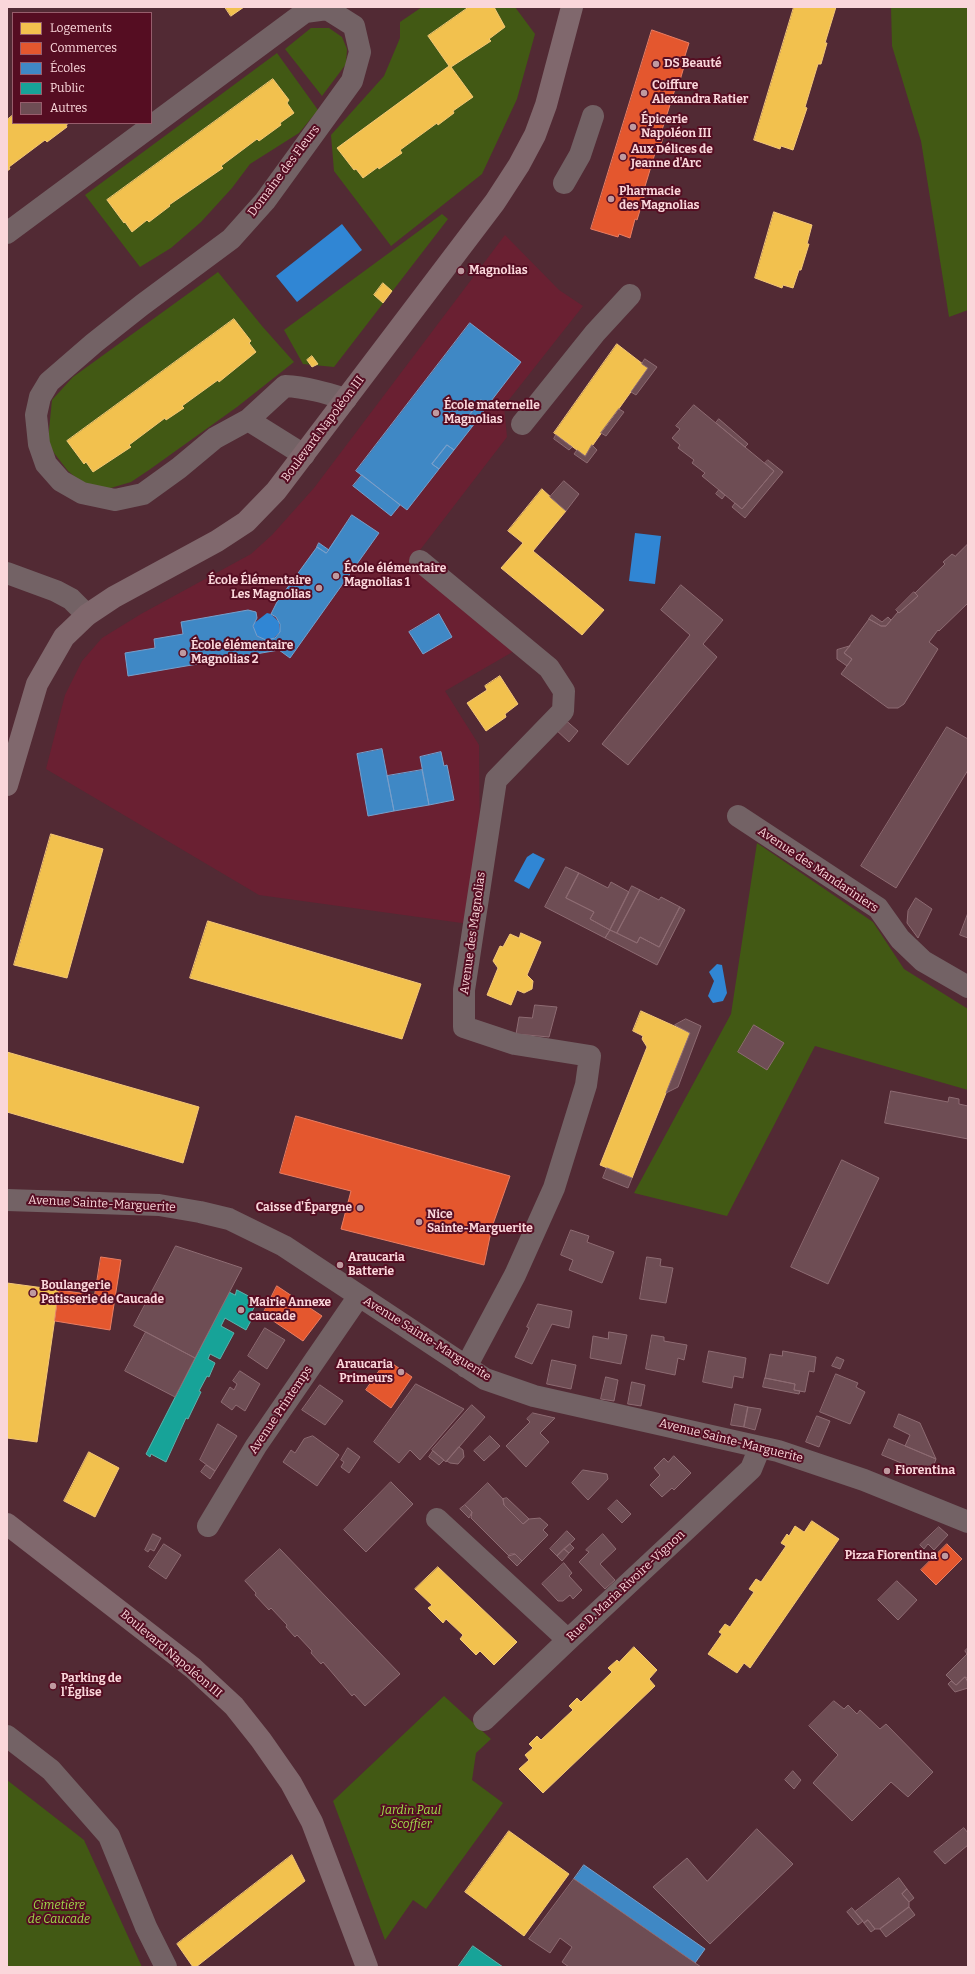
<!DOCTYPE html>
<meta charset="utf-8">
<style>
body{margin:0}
#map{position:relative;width:975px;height:1974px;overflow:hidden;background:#522a34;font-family:Bitter,serif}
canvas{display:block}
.frame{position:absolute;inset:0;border:8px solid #fad6da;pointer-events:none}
.legend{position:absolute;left:12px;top:12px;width:140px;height:112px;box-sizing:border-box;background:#550d22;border:1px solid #975d6c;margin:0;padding:5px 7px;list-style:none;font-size:12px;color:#fad6da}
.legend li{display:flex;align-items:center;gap:8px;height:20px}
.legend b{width:20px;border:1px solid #975d6c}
</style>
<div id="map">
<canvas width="975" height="1974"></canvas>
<div class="frame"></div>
<ul class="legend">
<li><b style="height:11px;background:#f2c14e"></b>Logements</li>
<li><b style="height:11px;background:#e4572e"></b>Commerces</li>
<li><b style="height:11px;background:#3f88c5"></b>Écoles</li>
<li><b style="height:11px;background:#17a398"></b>Public</li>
<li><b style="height:11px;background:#6e4d54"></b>Autres</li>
</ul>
</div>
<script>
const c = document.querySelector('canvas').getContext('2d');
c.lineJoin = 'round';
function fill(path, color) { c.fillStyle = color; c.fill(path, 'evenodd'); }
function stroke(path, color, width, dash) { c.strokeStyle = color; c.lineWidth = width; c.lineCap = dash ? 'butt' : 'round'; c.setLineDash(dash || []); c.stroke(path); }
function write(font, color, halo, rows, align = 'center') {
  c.font = font + ' Bitter,serif'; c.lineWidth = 4; c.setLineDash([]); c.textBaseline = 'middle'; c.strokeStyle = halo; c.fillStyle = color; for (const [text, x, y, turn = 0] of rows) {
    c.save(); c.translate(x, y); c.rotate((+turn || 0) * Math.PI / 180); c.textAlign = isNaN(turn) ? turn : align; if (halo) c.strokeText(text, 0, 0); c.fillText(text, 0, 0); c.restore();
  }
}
fill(new Path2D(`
 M 505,235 L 559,290 L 583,306 L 504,406 L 507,437 L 420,550 L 420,561 L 516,650 L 445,691 L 479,745 L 480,858 L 469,924 L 259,895 L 46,769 L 65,695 L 82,661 L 102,638 L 141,614 L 251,554 L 272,535 L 314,488 Z`), '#6a2032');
fill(new Path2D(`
 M 422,7 L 515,7 L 535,34 L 517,99 L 482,174 L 391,246 L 334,171 L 331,135 L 384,76 L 400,38 L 400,22 Z
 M 891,7 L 968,7 L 968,310 L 949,317 L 921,141 L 892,46 Z
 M 311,28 L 329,28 L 342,37 L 347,49 L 346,64 L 322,96 L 285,49 Z
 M 277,53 L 318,110 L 299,133 L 250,164 L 232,188 L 201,222 L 171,248 L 140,267 L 85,195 Z
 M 442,214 L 448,219 L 334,367 L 303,364 L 284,330 Z
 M 218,272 L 262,326 L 294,362 L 237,407 L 149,470 L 131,482 L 104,490 L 87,487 L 68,471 L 54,453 L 48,440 L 52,400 L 73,377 Z
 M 757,843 L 873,922 L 904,969 L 968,1009 L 968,1090 L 815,1046 L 727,1216 L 634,1193 L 731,1014 Z
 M 444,1696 L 491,1739 L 476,1753 L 472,1780 L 503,1803 L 426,1909 L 413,1900 L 385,1940 L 333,1801 Z
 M 7,1780 L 84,1840 L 142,1967 L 7,1967 Z`), '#425914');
fill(new Path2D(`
 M 342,224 L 362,250 L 297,302 L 276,276 Z
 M 635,533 L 661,536 L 655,584 L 629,581 Z
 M 267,613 L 271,614 L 279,622 L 280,632 L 273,639 L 263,640 L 255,634 L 253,624 Z
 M 533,853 L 545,859 L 529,889 L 514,881 L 527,857 Z
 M 717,964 L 722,965 L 727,993 L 723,1001 L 713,1003 L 708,996 L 714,981 L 709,972 Z`), '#3086d4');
const homes = new Path2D(`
 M 225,7 L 244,7 L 231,16 Z
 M 469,7 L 494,7 L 505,27 L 489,39 L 491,41 L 451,67 L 473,97 L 453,111 L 454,113 L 438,125 L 437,123 L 400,150 L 402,153 L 379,169 L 378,167 L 363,178 L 356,169 L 354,170 L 337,148 L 449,66 L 428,36 Z
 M 794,7 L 836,7 L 825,43 L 827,43 L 821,64 L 818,64 L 805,107 L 807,108 L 793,150 L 781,146 L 780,149 L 754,140 Z
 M 273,79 L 289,100 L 287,103 L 294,113 L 280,123 L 281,125 L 259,141 L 257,139 L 221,166 L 223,168 L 169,205 L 170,206 L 149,222 L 147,220 L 132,232 L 125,222 L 124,223 L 107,200 Z
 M 13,115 L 13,123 L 69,123 L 66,125 L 67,127 L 47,142 L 45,140 L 9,167 L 10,169 L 7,171 L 7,120 Z
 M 774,212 L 812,225 L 807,244 L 809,244 L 801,270 L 799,270 L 793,288 L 783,285 L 782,288 L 755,278 Z
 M 383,283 L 392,291 L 383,303 L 374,295 Z
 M 234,319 L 251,341 L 249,343 L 256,352 L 219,382 L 218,380 L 182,406 L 184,408 L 166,420 L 165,418 L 129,445 L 131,447 L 93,472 L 86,462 L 84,464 L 67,441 Z
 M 617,344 L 648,368 L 585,456 L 554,433 Z
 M 312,356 L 318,364 L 312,367 L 307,360 Z
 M 542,489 L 566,511 L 533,551 L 604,610 L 582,635 L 501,568 L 523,543 L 508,531 Z
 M 500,676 L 518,704 L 505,714 L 506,717 L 486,731 L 467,703 L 487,690 L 485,686 Z
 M 51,834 L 103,849 L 67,978 L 14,965 Z
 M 208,921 L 421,984 L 402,1039 L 190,978 Z
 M 521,933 L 541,942 L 527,975 L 533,981 L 532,989 L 524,993 L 517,990 L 511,1005 L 487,995 L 498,968 L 493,961 L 500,946 L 503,947 L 510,934 L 519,938 Z
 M 641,1011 L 690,1033 L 632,1178 L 600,1165 L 647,1047 L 642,1039 L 643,1036 L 633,1031 Z
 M 7,1052 L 199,1107 L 183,1163 L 7,1112 Z
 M 7,1283 L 59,1290 L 37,1442 L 7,1438 Z
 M 89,1452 L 119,1468 L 95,1517 L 64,1501 Z
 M 812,1521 L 839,1539 L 750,1668 L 744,1663 L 737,1673 L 708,1654 L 722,1634 L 719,1632 L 725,1624 L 730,1627 L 754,1592 L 749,1589 L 756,1579 L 761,1582 L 786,1546 L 781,1543 L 787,1534 L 789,1536 L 795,1526 L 804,1532 Z
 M 438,1567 L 517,1642 L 494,1665 L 480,1651 L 476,1655 L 460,1639 L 463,1635 L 446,1619 L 443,1623 L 428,1608 L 432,1605 L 415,1589 Z
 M 634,1647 L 657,1670 L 649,1679 L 655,1686 L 543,1793 L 519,1769 L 529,1760 L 525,1755 L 533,1748 L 529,1744 L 537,1736 L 541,1740 L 573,1710 L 569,1706 L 577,1698 L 581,1702 L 612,1672 L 608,1668 L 617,1660 L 619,1662 Z
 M 509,1831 L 569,1874 L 524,1936 L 465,1892 Z
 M 292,1855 L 305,1881 L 196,1967 L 193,1967 L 177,1944 Z`);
fill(homes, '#f2c14e');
stroke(homes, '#f4c778', 1);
const shops = new Path2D(`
 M 652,30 L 689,43 L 684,59 L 686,60 L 678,87 L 676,86 L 662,130 L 665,131 L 659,151 L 656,150 L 643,193 L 645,194 L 637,220 L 635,219 L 630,238 L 619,234 L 618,237 L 591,229 Z
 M 296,1116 L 510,1176 L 492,1227 L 484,1265 L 341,1229 L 351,1191 L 280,1173 Z
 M 101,1257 L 121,1260 L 115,1298 L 95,1295 Z
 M 277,1286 L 322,1316 L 303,1341 L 263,1314 Z
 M 59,1290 L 115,1298 L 110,1330 L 55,1321 Z
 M 387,1360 L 412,1377 L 391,1408 L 366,1390 Z
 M 947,1544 L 962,1559 L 936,1585 L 921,1570 Z`);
fill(shops, '#e4572e');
stroke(shops, '#eb7d62', 1);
const schools = new Path2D(`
 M 470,323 L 521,362 L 488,405 L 481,400 L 465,421 L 472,427 L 454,450 L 447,445 L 432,464 L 439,469 L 407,510 L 356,471 Z
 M 481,400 L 488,405 L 472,427 L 465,421 Z
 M 447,445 L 454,450 L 439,469 L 432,464 Z
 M 362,475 L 400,505 L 391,516 L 353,486 Z
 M 352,515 L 379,533 L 290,658 L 279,650 L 128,676 L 125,653 L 155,648 L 154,639 L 183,634 L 181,622 L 248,610 L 256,612 L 257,618 L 253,626 L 257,636 L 266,640 L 275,638 L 280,632 L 280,624 L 276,617 L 271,614 L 277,602 L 317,547 L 326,553 Z
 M 319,543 L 329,550 L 326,553 L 317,547 Z
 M 439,614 L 452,637 L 423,654 L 409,632 Z
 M 382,749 L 394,811 L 368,816 L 357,754 Z
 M 441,752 L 444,766 L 447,765 L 454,800 L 429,805 L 420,757 Z
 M 422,770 L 429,805 L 394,811 L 387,776 Z
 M 584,1865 L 705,1949 L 695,1963 L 574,1879 Z`);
fill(schools, '#3f88c5');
stroke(schools, '#779fcb', 1);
const public = new Path2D(`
 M 237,1290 L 258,1301 L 252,1311 L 255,1313 L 246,1330 L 225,1318 L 221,1326 L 234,1333 L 220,1359 L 210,1354 L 208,1359 L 215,1363 L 209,1377 L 207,1376 L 199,1391 L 201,1392 L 188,1419 L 186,1418 L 166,1462 L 151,1454 L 150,1457 L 146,1454 L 229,1292 L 235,1295 Z
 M 473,1946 L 503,1967 L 458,1967 Z`);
fill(public, '#17a398');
stroke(public, '#5bb2ac', 1);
const building = new Path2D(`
 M 645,359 L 657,367 L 636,395 L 631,392 L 648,368 L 642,364 Z
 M 694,405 L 774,471 L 742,509 L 702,476 L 705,473 L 692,463 L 694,460 L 678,448 L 680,445 L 672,438 L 680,429 L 676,426 Z
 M 619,409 L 624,412 L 606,436 L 601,433 Z
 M 719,419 L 748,444 L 745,447 L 716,423 Z
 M 556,435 L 572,447 L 569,450 L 554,439 Z
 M 592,445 L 597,450 L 587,463 L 574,454 L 577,450 L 585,456 Z
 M 768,460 L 783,472 L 745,518 L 732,507 L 735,503 L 742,509 L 774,471 L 765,463 Z
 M 564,481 L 579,494 L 566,511 L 550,497 Z
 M 719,490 L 725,495 L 722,499 L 716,494 Z
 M 968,544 L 968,603 L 939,631 L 938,630 L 929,642 L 938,649 L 904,704 L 898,708 L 888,708 L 841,674 L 852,659 L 844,653 L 869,619 L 881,626 L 886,626 L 898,612 L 899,613 L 918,596 L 915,593 L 945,564 L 943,562 L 952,554 L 955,556 Z
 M 681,585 L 723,620 L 703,644 L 717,657 L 628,765 L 602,744 L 690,635 L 661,610 Z
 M 914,592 L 918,596 L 899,613 L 896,610 Z
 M 872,615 L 882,622 L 888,617 L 891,620 L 886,626 L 881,626 L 869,619 Z
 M 850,646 L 844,653 L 852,659 L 847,666 L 837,659 L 837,650 Z
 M 563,718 L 578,731 L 569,742 L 554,728 Z
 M 947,727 L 968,739 L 968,770 L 896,888 L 861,866 Z
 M 566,867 L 579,873 L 566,898 L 594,912 L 590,919 L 610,930 L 605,938 L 545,907 Z
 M 579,873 L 608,888 L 611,882 L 629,892 L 610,930 L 590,919 L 594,912 L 566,898 Z
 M 632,886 L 640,890 L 617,933 L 610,930 Z
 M 640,890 L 659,900 L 661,897 L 680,907 L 659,947 L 640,937 L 637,943 L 617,933 Z
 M 916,898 L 932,909 L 918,938 L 907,923 L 908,911 Z
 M 680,907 L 685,910 L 657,965 L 605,938 L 610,930 L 637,943 L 640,937 L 659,947 Z
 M 968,913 L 968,938 L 960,935 Z
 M 535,1005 L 557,1007 L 549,1037 L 516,1034 L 519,1017 L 532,1018 Z
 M 686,1019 L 701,1026 L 678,1087 L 666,1093 L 690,1033 L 675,1025 Z
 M 754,1025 L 784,1043 L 767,1070 L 738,1052 Z
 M 891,1091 L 948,1102 L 949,1097 L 959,1099 L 959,1104 L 968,1106 L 968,1139 L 885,1123 Z
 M 842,1160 L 879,1178 L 828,1284 L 791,1267 Z
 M 607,1168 L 632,1178 L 628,1188 L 603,1178 Z
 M 571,1230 L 589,1236 L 587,1242 L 614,1252 L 602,1283 L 569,1270 L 573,1260 L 561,1255 Z
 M 176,1246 L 242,1268 L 195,1358 L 134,1326 Z
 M 647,1257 L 661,1259 L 660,1266 L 673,1268 L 666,1303 L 640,1299 Z
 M 538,1304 L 572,1311 L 569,1328 L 552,1324 L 532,1364 L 515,1357 L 529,1328 L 527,1327 Z
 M 265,1328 L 285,1340 L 267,1369 L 248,1356 Z
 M 146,1332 L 195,1358 L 175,1397 L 125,1371 Z
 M 609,1332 L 627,1335 L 621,1364 L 590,1358 L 593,1336 L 608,1339 Z
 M 652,1335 L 664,1337 L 664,1341 L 687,1345 L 684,1360 L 678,1358 L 675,1375 L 646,1369 Z
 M 709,1351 L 746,1358 L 743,1378 L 734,1376 L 732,1388 L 703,1382 Z
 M 783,1351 L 816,1357 L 814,1372 L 809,1371 L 805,1392 L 794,1390 L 795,1384 L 765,1378 L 770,1354 L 782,1356 Z
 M 837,1357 L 844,1360 L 840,1369 L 832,1366 Z
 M 552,1360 L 576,1365 L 571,1389 L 547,1384 Z
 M 240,1371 L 260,1384 L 245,1411 L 236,1405 L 232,1410 L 221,1402 L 230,1387 L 234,1390 L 237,1384 L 233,1381 Z
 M 836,1374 L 858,1383 L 856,1387 L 865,1392 L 850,1424 L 820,1412 Z
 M 606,1377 L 618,1380 L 614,1401 L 601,1399 Z
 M 765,1378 L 795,1384 L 794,1390 L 800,1391 L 799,1394 L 763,1387 Z
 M 632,1382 L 645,1385 L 641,1406 L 628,1404 Z
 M 416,1384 L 464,1409 L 420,1460 L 410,1450 L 399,1463 L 374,1442 Z
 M 320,1385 L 343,1401 L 325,1425 L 302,1410 Z
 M 735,1404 L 748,1407 L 744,1427 L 731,1425 Z
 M 472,1405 L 485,1417 L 446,1462 L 432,1450 Z
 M 748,1407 L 761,1409 L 755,1430 L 744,1427 Z
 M 533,1413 L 555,1418 L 540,1433 L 549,1442 L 526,1467 L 506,1446 L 530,1422 L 527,1419 Z
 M 899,1414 L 920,1423 L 936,1459 L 905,1446 L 910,1435 L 894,1427 Z
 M 817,1416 L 830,1421 L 819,1447 L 806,1442 Z
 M 218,1424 L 237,1436 L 215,1471 L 200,1460 Z
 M 313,1436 L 339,1455 L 317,1486 L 283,1462 L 291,1450 L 295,1453 L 304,1439 Z
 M 490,1436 L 500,1446 L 484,1461 L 474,1451 Z
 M 889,1439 L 936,1459 L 930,1475 L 882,1455 Z
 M 459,1447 L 463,1450 L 464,1457 L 458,1464 L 450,1463 L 447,1461 Z
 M 348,1448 L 360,1457 L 349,1473 L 341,1467 L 344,1462 L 341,1460 Z
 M 433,1451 L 444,1460 L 439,1465 L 429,1457 Z
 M 674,1456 L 691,1473 L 674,1490 L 672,1488 L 662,1497 L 650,1485 L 660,1475 L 654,1468 L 664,1458 L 668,1462 Z
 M 206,1465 L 215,1471 L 210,1479 L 201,1472 Z
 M 583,1470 L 607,1474 L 608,1479 L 588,1500 L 572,1483 Z
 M 391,1482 L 413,1504 L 366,1552 L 344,1530 Z
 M 488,1483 L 503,1499 L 504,1505 L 523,1524 L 529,1519 L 540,1518 L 548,1525 L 543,1530 L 548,1535 L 522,1561 L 515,1554 L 509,1556 L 471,1518 L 472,1512 L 465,1505 Z
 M 507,1498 L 529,1519 L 523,1524 L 504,1505 L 503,1499 Z
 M 617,1500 L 631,1514 L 622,1523 L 608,1509 Z
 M 465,1505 L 472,1512 L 469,1518 L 460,1509 Z
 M 939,1527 L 948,1535 L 934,1550 L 928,1544 L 924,1549 L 920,1545 Z
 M 567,1531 L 575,1539 L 557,1556 L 550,1549 Z
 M 153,1534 L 161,1538 L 154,1551 L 150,1549 L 148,1552 L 145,1550 Z
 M 603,1534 L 616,1549 L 600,1564 L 615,1580 L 605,1589 L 579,1562 L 589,1552 L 586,1550 Z
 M 164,1544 L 181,1555 L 166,1579 L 149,1567 Z
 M 570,1544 L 574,1548 L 569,1553 L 564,1549 Z
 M 280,1549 L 400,1674 L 365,1706 L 354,1694 L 352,1696 L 323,1662 L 321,1664 L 311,1653 L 312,1651 L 297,1635 L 295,1637 L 286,1627 L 287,1625 L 271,1608 L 269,1610 L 255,1595 L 256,1593 L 245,1581 Z
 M 564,1549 L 569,1553 L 562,1561 L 557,1556 Z
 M 511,1554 L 515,1554 L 522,1561 L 517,1566 L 508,1557 Z
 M 564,1563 L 572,1573 L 569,1576 L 582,1590 L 573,1599 L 570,1595 L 563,1601 L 558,1601 L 542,1584 Z
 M 897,1581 L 917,1600 L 898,1620 L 878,1600 Z
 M 968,1648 L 968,1682 L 965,1677 L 956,1685 L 946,1675 L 967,1654 L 965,1651 Z
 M 965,1677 L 967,1678 L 968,1688 L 955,1692 L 948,1684 L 951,1681 L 956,1685 Z
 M 834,1701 L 844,1709 L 848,1705 L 857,1714 L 860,1710 L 880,1729 L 886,1724 L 933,1772 L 908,1797 L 891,1782 L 852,1821 L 813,1783 L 838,1755 L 809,1726 Z
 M 793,1771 L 801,1780 L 794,1789 L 785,1780 Z
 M 964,1828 L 968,1833 L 968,1845 L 945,1864 L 934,1852 Z
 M 757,1829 L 793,1864 L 710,1944 L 653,1887 L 687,1858 L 707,1881 Z
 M 899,1878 L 907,1889 L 902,1894 L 909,1902 L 909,1907 L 880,1929 L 875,1929 L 868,1920 L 864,1923 L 855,1912 Z
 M 574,1879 L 701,1967 L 569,1967 L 562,1962 L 572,1947 L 560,1938 L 550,1953 L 529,1939 Z
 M 907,1889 L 914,1898 L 909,1902 L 902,1894 Z
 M 909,1907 L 915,1915 L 886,1937 L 880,1929 Z
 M 852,1908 L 863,1921 L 858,1925 L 847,1912 Z
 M 868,1920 L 875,1929 L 871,1932 L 864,1923 Z`);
fill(building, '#6e4d54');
stroke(building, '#8d6b72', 1);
stroke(new Path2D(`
 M 564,183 L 580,155 L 593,116
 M 7,233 L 305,12 L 327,9 L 354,26 L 360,52 L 352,81 L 265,201 L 231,239 L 142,305 L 94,343 L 49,382 L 40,397 L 36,415 L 39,444 L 46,464 L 61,481 L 82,493 L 115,500 L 143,494 L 179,468 L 215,438 L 248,420 L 285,386 C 306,387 326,393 346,399
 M 248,420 L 304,455
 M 522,424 L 595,333 L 630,295
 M 420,561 L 549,668 L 564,691 L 563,711 L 496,780 L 464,990 L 464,1027 L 515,1044 L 590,1056 L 586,1085 L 554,1188 L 515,1275 L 466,1367
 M 7,573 L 56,591 L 71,599 L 87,615
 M 738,816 L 878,908 L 900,939 L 923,961 L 968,987
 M 7,1200 L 159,1205 L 200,1212 L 229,1219 L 284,1246 L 485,1379 L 534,1396 L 778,1451 L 864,1480 L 968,1522
 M 437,1519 L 568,1640
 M 208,1526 L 256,1446 L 359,1296
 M 484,1720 L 568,1640 L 751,1469 L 760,1447
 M 7,1736 L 51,1770 L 109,1836 L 146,1927 L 166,1967`), '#736265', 22);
stroke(new Path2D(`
 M 7,785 L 37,684 L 64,637 L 87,615 L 114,597 L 217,541 L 246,522 L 276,491 L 495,202 L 519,165 L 535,135 L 546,105 L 572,7
 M 7,1524 L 193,1668 L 234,1706 L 261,1740 L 291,1783 L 312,1822 L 367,1967`), '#80686d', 22);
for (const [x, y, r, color] of [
 [656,64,4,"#bf9aa0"],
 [644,93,4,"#bf9aa0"],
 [633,127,4,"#bf9aa0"],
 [623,157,4,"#bf9aa0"],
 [611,199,4,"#bf9aa0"],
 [461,271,4,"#bf9aa0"],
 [436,413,4,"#bf9aa0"],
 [336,576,4,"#bf9aa0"],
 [319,588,4,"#bf9aa0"],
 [183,653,4,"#bf9aa0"],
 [360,1208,4,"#bf9aa0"],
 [419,1222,4,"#bf9aa0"],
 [340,1265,4,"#bf9aa0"],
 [33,1293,4,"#bf9aa0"],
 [241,1310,4,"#bf9aa0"],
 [401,1372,4,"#bf9aa0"],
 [887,1471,4,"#bf9aa0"],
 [945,1556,4,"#bf9aa0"],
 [53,1686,4,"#bf9aa0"]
]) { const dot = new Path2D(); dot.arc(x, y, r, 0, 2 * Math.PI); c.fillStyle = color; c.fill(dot); stroke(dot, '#550d22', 1.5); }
write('bold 12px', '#fad6da', '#550d22', [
 ["DS Beauté",664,64],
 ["Coiffure",652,86],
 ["Alexandra Ratier",652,100],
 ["Épicerie",641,120],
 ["Napoléon III",641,134],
 ["Aux Délices de",631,150],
 ["Jeanne d'Arc",631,164],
 ["Pharmacie",619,192],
 ["des Magnolias",619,206],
 ["Magnolias",469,271],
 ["École maternelle",444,406],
 ["Magnolias",444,420],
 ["École élémentaire",344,569],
 ["Magnolias 1",344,583],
 ["École Élémentaire",311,581,"right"],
 ["Les Magnolias",311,595,"right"],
 ["École élémentaire",191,646],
 ["Magnolias 2",191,660],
 ["Caisse d'Épargne",352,1208,"right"],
 ["Nice",427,1215],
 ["Sainte-Marguerite",427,1229],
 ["Araucaria",348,1258],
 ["Batterie",348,1272],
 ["Boulangerie",41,1286],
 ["Patisserie de Caucade",41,1300],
 ["Mairie Annexe",249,1303],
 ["caucade",249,1317],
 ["Araucaria",393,1365,"right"],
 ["Primeurs",393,1379,"right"],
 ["Fiorentina",895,1471],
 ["Pizza Fiorentina",937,1556,"right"],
 ["Parking de",61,1679],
 ["l'Église",61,1693]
], 'left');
write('12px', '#fad6da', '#550d22', [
 ["Domaine des Fleurs",284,171,-53],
 ["Boulevard Napoléon III",323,429,-53],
 ["Avenue des Mandariniers",818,870,34],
 ["Avenue des Magnolias",473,933,-82],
 ["Avenue Sainte-Marguerite",102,1204,3],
 ["Avenue Sainte-Marguerite",427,1339,32],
 ["Avenue Printemps",281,1410,-56],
 ["Avenue Sainte-Marguerite",731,1441,14],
 ["Rue D. Maria Rivoire-Vignon",626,1586,-43],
 ["Boulevard Napoléon III",171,1654,40]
]);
write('italic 12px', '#9fdd4b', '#550d22', [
 ["Jardin Paul",411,1811],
 ["Scoffier",411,1825],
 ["Cimetière",59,1906],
 ["de Caucade",59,1920]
]);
</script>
